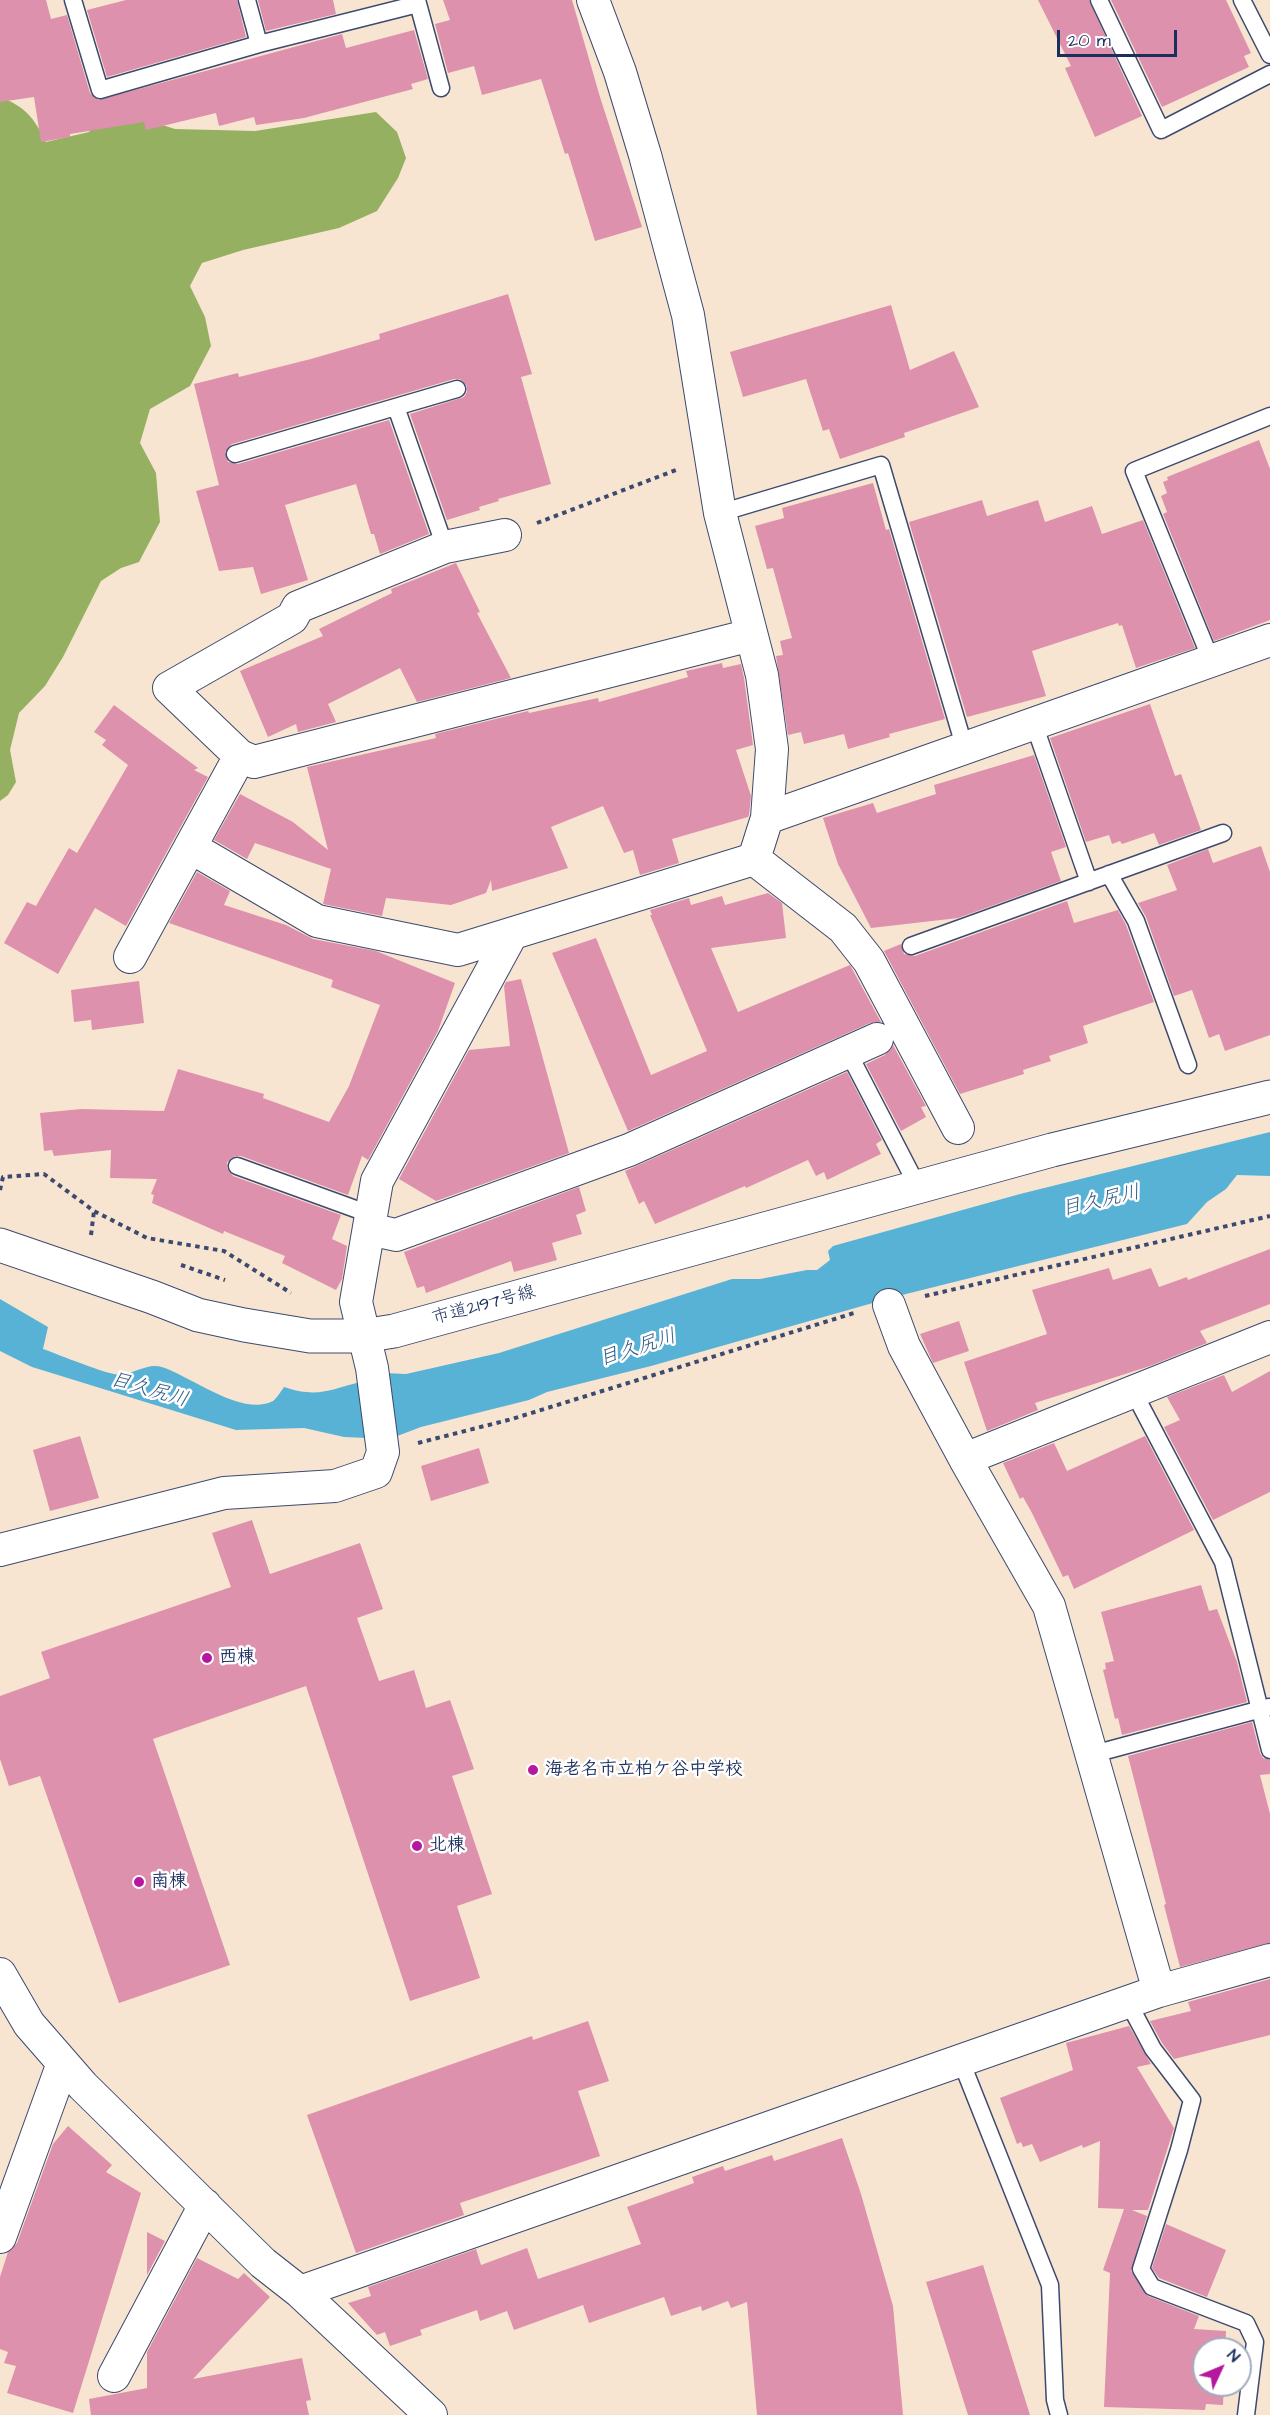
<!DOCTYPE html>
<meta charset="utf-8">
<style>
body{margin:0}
#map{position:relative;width:1270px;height:2415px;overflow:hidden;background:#f8e5d1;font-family:"Architects Daughter",sans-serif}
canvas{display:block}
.north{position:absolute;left:1192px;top:2337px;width:60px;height:60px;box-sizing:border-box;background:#fff;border:2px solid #a4acbf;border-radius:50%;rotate:46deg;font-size:16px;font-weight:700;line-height:24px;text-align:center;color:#1b2f5e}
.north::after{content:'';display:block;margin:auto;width:21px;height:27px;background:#b5179e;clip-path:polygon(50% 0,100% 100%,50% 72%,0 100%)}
.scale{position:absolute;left:1057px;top:30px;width:120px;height:27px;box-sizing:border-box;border:3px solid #1b2f5e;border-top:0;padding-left:8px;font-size:18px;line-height:21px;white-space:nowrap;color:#1b2f5e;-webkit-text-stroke:4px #fff;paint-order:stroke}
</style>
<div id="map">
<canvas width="1270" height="2415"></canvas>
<div class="north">N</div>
<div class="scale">20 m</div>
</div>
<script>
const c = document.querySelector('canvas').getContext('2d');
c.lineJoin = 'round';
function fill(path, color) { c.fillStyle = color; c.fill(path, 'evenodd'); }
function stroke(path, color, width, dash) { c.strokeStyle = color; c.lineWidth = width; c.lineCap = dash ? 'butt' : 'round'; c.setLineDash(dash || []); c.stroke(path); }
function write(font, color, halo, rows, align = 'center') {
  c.font = font + ' "Architects Daughter","Klee One",sans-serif'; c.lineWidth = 5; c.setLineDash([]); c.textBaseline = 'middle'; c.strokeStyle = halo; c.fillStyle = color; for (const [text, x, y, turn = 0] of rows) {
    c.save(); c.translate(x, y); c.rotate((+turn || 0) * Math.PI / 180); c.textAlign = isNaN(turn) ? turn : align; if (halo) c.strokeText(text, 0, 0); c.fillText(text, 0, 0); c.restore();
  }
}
fill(new Path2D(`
 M 0,97 C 26,107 34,118 46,142 L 89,132 L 102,111 L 147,120 L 175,129 L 255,131 L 376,112 L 397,132 L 406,158 L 398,178 L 377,211 L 339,228 L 243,250 L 202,263 L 190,286 L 205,317 L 211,346 L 190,386 L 150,409 L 140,443 L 156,473 L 160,522 L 139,562 L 121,568 L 101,581 L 63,657 L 45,686 L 19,713 L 10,750 L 16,782 L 8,795 L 0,801 Z`), '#96b062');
fill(new Path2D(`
 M 1270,1132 L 1270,1176 L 1237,1175 L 1226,1189 L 1207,1202 L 1187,1224 L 894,1297 L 651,1366 L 547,1392 L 529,1400 L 421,1427 L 392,1438 L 384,1373 L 406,1374 L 499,1353 L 732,1279 L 760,1279 L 807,1270 L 817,1270 L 830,1260 L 828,1251 L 833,1246 L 1020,1194 Z
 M 0,1299 L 48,1327 L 43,1349 C 58,1354 109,1376 122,1375 C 135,1373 148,1363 162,1367 C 192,1377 242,1417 273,1401 C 277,1398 281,1391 284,1387 C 317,1398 329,1390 360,1382 L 367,1438 L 344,1437 L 304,1428 L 236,1430 L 32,1367 L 0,1351 Z`), '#58b2d6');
fill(new Path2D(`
 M 0,0 L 46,0 L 51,19 L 67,15 L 90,93 L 98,100 L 342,34 L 346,48 L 414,30 L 428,79 L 411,84 L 413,89 L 304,118 L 256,125 L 254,117 L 219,126 L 216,113 L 146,130 L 144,122 L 70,134 L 70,137 L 41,142 L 34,97 L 0,102 Z
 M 126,0 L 237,0 L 246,37 L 107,77 L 87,10 Z
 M 258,0 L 333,0 L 336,14 L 266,31 Z
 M 443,0 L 572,0 L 600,97 L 642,227 L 595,241 L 568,153 L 565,154 L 541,79 L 482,95 L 474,66 L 448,73 L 435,24 L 450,20 Z
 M 1038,0 L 1089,0 L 1142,116 L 1095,137 L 1065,68 L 1071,66 Z
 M 1111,0 L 1226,0 L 1251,53 L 1244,56 L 1249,67 L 1162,107 Z
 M 508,294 L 532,374 L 521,377 L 551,484 L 498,499 L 499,501 L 479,507 L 480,510 L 447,520 L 410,414 L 464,397 L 467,392 L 467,386 L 460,379 L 454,379 L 232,444 L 225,452 L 228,462 L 238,464 L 389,420 L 429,534 L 380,554 L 374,534 L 371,534 L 356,484 L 285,505 L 308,580 L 261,594 L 253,567 L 219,571 L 196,491 L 219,485 L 194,384 L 238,373 L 239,377 L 311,359 L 380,339 L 379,334 Z
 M 891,305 L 910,370 L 954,351 L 979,407 L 904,433 L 905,437 L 840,459 L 829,429 L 823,431 L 806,379 L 743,397 L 730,352 Z
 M 1259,440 L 1270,469 L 1270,620 L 1214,641 L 1163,514 L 1167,512 L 1161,496 L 1167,493 L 1163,482 L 1168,480 L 1167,477 Z
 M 873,483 L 886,530 L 889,529 L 945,719 L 889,734 L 890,737 L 848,749 L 844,734 L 804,744 L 801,732 L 788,735 L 776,656 L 783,655 L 780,641 L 792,638 L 773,568 L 767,569 L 755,526 L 784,518 L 782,508 Z
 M 982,500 L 987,516 L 1038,500 L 1045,522 L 1092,506 L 1102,534 L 1143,520 L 1195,648 L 1136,668 L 1122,625 L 1119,626 L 1118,623 L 1032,651 L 1046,696 L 967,717 L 909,522 Z
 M 456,563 L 480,612 L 477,613 L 511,678 L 417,702 L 400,668 L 328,704 L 336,722 L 298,732 L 296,724 L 268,737 L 240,671 L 323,636 L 319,629 L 392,593 L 391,589 Z
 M 722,663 L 723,668 L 741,664 L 744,678 L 753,745 L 736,750 L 751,796 L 749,815 L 748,817 L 672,839 L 679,863 L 640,875 L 633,850 L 624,853 L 603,806 L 551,827 L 568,868 L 492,891 L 491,880 L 486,893 L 451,905 L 386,898 L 382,916 L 323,904 L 331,869 L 255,843 L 247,859 L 214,840 L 240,794 L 293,822 L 328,850 L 307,767 L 436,738 L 435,734 L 528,711 L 529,713 L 598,698 L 599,702 L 688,677 L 686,671 Z
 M 1150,704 L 1175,776 L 1181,774 L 1201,830 L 1159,845 L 1154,833 L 1122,844 L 1120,841 L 1112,844 L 1109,835 L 1086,842 L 1050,738 Z
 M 114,705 L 198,768 L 194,770 L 208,777 L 126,926 L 95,908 L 58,974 L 4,943 L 27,902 L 36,906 L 69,848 L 77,853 L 128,765 L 102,745 L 106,740 L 94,732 Z
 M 1034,755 L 1066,847 L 1051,852 L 1061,881 L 958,918 L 871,928 L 838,864 L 823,818 L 873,803 L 877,813 L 936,794 L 934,785 Z
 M 1261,846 L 1270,872 L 1270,1035 L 1225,1051 L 1219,1034 L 1209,1038 L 1192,990 L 1174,996 L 1146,917 L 1138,903 L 1177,890 L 1167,865 L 1208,849 L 1213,863 Z
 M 197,872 L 230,891 L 224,905 L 286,925 L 313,939 L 376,951 L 455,983 L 438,1031 L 368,1160 L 362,1156 L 348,1195 L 241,1156 L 235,1156 L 227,1162 L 227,1168 L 233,1176 L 341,1215 L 332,1239 L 347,1246 L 342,1279 L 336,1290 L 282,1263 L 285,1256 L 224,1231 L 223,1234 L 152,1203 L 154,1195 L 151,1194 L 157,1179 L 110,1178 L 111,1150 L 54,1156 L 52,1150 L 44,1151 L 40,1113 L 81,1109 L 164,1111 L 178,1069 L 264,1094 L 263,1098 L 329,1122 L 349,1086 L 380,1005 L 331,987 L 333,980 L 169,923 Z
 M 768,893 L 782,903 L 786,938 L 711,948 L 738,1012 L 850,965 L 881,1022 L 870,1023 L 628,1131 L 552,953 L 596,938 L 651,1075 L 707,1051 L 650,915 L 652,915 L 650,910 L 689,898 L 691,905 L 722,896 L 725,905 Z
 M 1067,901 L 1074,923 L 1118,910 L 1126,925 L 1154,1002 L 1083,1026 L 1088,1043 L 1049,1056 L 1051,1061 L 1023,1070 L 1024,1074 L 960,1094 L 884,951 L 901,944 L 904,954 L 915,956 Z
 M 521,979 L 569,1153 L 436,1201 L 399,1179 L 469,1050 L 510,1046 L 504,986 L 506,982 Z
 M 139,981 L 144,1023 L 92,1030 L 91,1020 L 74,1022 L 71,990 Z
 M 893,1045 L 926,1106 L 921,1107 L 926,1117 L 901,1131 L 866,1064 L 885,1055 Z
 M 847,1072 L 882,1140 L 876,1144 L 881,1154 L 827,1180 L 824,1172 L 816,1176 L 808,1160 L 746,1188 L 745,1186 L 655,1224 L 644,1201 L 639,1204 L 625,1171 Z
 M 579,1187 L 586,1211 L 576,1215 L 582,1234 L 552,1243 L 557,1260 L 514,1272 L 511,1261 L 426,1293 L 424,1286 L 417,1288 L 404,1252 Z
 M 1270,1249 L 1270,1304 L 1200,1331 L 1207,1343 L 1150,1366 L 1035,1403 L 1038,1410 L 987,1431 L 964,1362 L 1047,1334 L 1032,1290 L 1109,1268 L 1113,1280 L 1151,1268 L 1159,1287 L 1187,1277 L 1188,1280 Z
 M 959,1321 L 969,1351 L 933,1363 L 920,1334 Z
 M 1270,1371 L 1270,1492 L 1213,1520 L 1164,1427 L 1180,1420 L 1167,1397 L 1224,1375 L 1232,1392 Z
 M 80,1436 L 99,1498 L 50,1511 L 33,1450 Z
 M 1145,1436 L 1194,1530 L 1074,1589 L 1068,1575 L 1063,1577 L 1032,1513 L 1023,1497 L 1020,1499 L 1003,1463 L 1054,1443 L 1067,1471 Z
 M 479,1448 L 489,1483 L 431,1501 L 421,1466 Z
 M 252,1520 L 270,1574 L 360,1543 L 383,1609 L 357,1618 L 379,1681 L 414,1670 L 426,1708 L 450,1700 L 474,1769 L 452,1776 L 492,1894 L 457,1906 L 480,1978 L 410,2001 L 306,1686 L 153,1739 L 230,1965 L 119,2003 L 40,1776 L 9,1786 L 0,1759 L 0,1696 L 50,1678 L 41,1652 L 231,1587 L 212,1533 Z
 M 1201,1585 L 1209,1611 L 1217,1609 L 1237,1662 L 1247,1702 L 1122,1735 L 1118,1718 L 1115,1719 L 1103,1670 L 1106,1669 L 1105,1663 L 1114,1661 L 1101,1612 Z
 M 1252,1722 L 1260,1753 L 1263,1758 L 1270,1760 L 1270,1774 L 1260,1775 L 1270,1814 L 1270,1943 L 1180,1967 L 1164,1905 L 1166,1904 L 1128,1756 Z
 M 1270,1979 L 1270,2035 L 1174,2059 L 1162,2043 L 1150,2021 L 1191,2011 L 1188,2002 Z
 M 588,2021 L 609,2081 L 578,2091 L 600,2156 L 460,2203 L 464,2215 L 356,2253 L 307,2115 L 532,2036 L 533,2040 Z
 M 1129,2026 L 1151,2064 L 1137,2067 L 1174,2128 L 1148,2210 L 1132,2210 L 1147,2216 L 1131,2271 L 1148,2296 L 1199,2316 L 1194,2329 L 1226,2331 L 1225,2349 L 1204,2349 L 1204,2385 L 1224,2385 L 1223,2405 L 1206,2404 L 1205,2410 L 1104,2407 L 1110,2273 L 1103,2270 L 1124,2209 L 1098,2208 L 1100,2141 L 1083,2148 L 1082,2145 L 1040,2162 L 1032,2144 L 1023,2147 L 1021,2142 L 1017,2144 L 1000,2098 L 1073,2070 L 1066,2043 Z
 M 68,2126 L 112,2165 L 106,2172 L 141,2193 L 73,2413 L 7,2393 L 16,2366 L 4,2363 L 8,2352 L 0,2349 L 0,2277 L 8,2252 L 17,2243 L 53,2144 Z
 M 842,2138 L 861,2194 L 893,2306 L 903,2415 L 757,2415 L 747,2302 L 731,2308 L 728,2301 L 702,2311 L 701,2306 L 671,2316 L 664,2297 L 589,2323 L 583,2305 L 514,2330 L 507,2311 L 480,2321 L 477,2310 L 420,2330 L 422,2335 L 390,2346 L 385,2332 L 377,2335 L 348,2303 L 371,2296 L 368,2287 L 476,2249 L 481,2265 L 527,2248 L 538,2279 L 641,2244 L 627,2207 L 694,2183 L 692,2177 L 723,2166 L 725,2171 L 772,2155 L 774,2161 Z
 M 1166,2224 L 1226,2250 L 1207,2297 L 1159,2278 L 1152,2268 Z
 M 147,2232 L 165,2241 L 147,2275 Z
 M 197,2258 L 238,2279 L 244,2273 L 270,2297 L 193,2379 L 302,2358 L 311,2400 L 306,2401 L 309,2415 L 91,2415 L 89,2399 L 147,2388 L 147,2352 Z
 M 983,2265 L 1030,2415 L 968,2415 L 926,2282 Z`), '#dd91ac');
const service = new Path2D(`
 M 73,0 L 100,90 L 259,44 L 418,4
 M 247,0 L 259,44
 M 417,0 L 441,88
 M 1099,0 L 1161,130 L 1270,74
 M 1242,0 L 1270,55
 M 396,407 L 445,547
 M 235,454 L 457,389
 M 720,513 L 881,465 L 965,749
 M 1211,660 L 1134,471 L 1270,416
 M 1034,724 L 1089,882
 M 1109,874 L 1136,921 L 1188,1065
 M 911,946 L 1223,833
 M 848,1052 L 918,1187
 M 237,1166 L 372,1215
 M 1133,1391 L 1223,1562 L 1270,1750
 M 1090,1755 L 1269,1707
 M 1128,2002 L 1153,2049 L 1192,2100 L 1179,2150 L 1141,2269 L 1152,2287 L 1246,2323 L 1255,2342 L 1246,2415
 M 961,2061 L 1050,2285 L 1055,2400 L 1059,2415`);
const minor = new Path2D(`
 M 593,0 L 620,72 L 645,155 L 688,315 L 720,513 L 762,675 L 772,749 L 767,818 L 754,859
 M 240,756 L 169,688 L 292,618 L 298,607 L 445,547 L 505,535
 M 767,818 L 1270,640
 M 190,847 L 317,921 L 458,950 L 754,859
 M 754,859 L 843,928 L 869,961 L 958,1128
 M 130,957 L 240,756 L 254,762 L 751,635
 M 369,1229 L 396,1235 L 629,1150 L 877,1039
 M 965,1459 L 1270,1337
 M 0,1550 L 224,1493 L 335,1486 L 376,1472 L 383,1452 L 372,1368 L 356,1302 L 377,1181 L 511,935
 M 0,1974 L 29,2024 L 83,2086 L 263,2263 L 300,2292 L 431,2415
 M 1159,1991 L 1270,1960
 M 0,2237 L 63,2063
 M 300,2292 L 1159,1991 L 1049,1606 L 965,1459 L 904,1346 L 889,1305
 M 114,2376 L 205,2205`);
const tertiary = new Path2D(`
 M 0,1245 L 152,1297 L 198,1315 L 244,1325 L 310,1336 L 363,1336 L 394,1331 L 1052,1150 L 1270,1097`);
stroke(service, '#3c4a6f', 19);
stroke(minor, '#3c4a6f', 34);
stroke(tertiary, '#3c4a6f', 35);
stroke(new Path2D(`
 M 537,523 L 676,470
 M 0,1190 L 3,1177 L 44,1174 L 94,1211 L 147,1238 L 224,1251 L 291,1293
 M 91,1235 L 94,1211
 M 181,1265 L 225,1280
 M 925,1296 L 1270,1216
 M 418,1443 L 512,1419 L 854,1313`), '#3c4a6f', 4, [4.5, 4.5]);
stroke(service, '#fff', 16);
stroke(minor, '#fff', 32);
stroke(tertiary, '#fff', 33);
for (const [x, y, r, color] of [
 [207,1658,6,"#b5179e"],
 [533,1770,6,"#b5179e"],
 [417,1846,6,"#b5179e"],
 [139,1882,6,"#b5179e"]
]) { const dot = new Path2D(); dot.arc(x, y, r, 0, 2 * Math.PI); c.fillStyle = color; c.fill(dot); stroke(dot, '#fff', 2); }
write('18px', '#1b2f5e', '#fff', [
 ["市道2197号線",484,1306,-15]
]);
write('bold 18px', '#1b2f5e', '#fff', [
 ["西棟",219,1658],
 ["海老名市立柏ケ谷中学校",545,1770],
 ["北棟",429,1846],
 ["南棟",151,1882]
], 'left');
write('italic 20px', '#305d88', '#fff', [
 ["目久尻川",1101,1202,-13],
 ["目久尻川",638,1349,-18],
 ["目久尻川",149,1391,16]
]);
</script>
